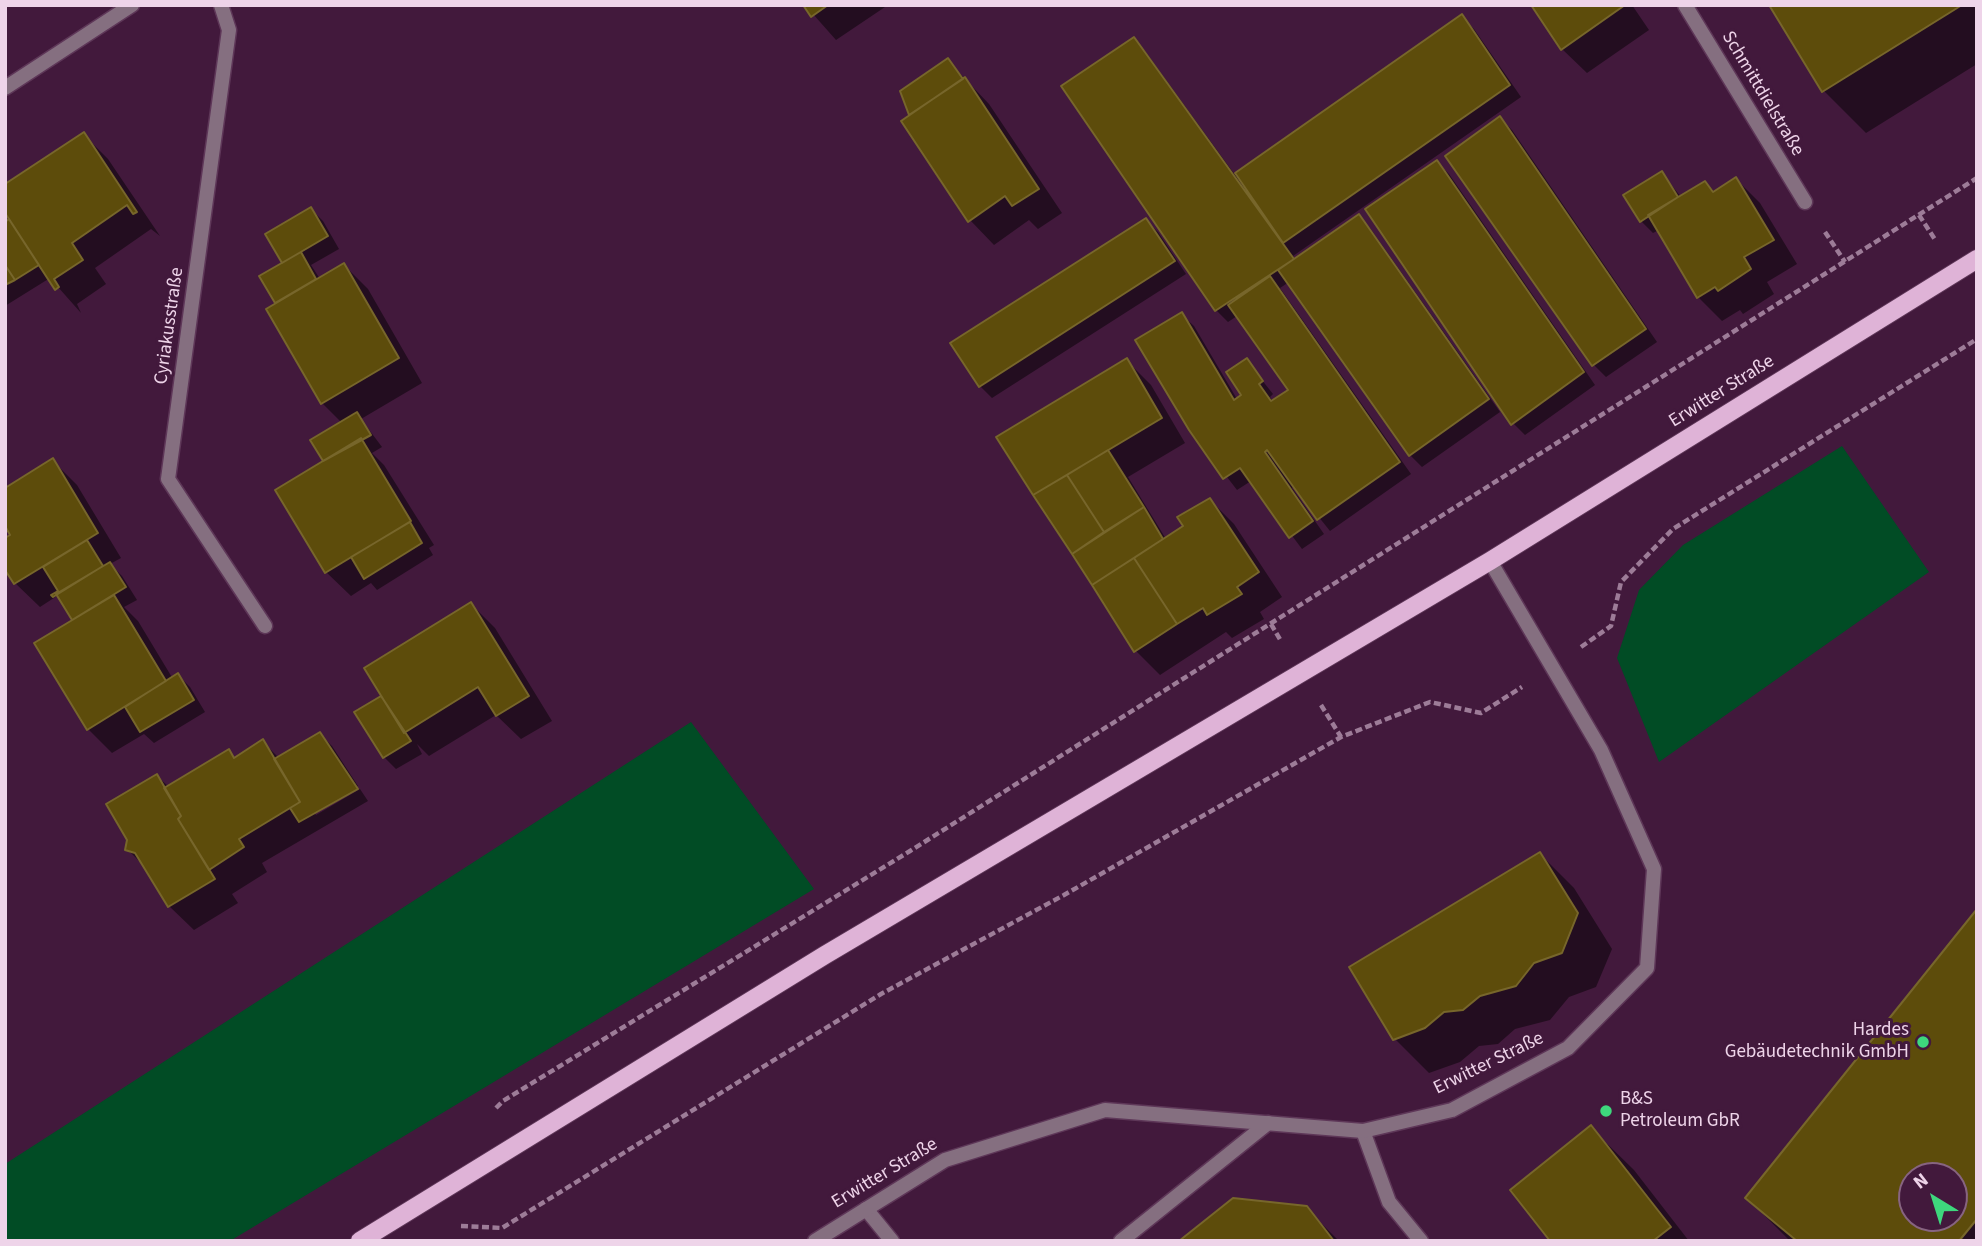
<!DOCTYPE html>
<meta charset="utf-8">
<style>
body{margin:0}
#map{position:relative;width:1982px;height:1246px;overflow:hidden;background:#42193c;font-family:"Source Sans 3",sans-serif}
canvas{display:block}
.frame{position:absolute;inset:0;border:7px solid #eed4e9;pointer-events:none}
.north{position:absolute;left:1898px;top:1162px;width:70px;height:70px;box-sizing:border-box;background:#42193c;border:2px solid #876481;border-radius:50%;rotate:322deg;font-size:19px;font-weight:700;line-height:28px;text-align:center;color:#eed4e9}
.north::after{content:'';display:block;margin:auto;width:24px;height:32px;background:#3ed77d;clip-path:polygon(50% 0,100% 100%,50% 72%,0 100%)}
</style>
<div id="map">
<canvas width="1982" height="1246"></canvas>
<div class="frame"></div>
<div class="north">N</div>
</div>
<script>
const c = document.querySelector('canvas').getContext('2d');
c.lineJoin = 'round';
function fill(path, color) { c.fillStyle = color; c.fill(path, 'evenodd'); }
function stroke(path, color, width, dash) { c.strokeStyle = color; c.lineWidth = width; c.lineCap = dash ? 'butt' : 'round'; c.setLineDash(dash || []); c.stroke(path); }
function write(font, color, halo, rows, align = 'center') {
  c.font = font + ' "Source Sans 3",sans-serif'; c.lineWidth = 6; c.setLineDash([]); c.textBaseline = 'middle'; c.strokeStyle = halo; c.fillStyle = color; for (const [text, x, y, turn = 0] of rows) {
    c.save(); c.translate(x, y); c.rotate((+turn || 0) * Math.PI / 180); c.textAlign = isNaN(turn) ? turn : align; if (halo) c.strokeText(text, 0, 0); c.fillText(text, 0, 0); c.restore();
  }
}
fill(new Path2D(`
 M 1842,446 L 1929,572 L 1659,762 L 1617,658 L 1639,590 L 1683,545 Z
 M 691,722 L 814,889 L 230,1241 L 5,1241 L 5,1164 Z`), '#014c25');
fill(new Path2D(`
 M 805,5 L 888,5 L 836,40 Z
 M 1533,5 L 1632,5 L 1649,30 L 1587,73 L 1562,49 Z
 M 1771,5 L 1977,5 L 1977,64 L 1866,133 L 1824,91 Z
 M 1462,17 L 1474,29 L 1521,97 L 1293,256 L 1296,260 L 1358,216 L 1370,228 L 1500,412 L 1422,467 L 1410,455 L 1289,282 L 1280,288 L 1411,474 L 1330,531 L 1294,486 L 1292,488 L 1324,534 L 1302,549 L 1251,481 L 1237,490 L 1190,429 L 1181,314 L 1194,326 L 1237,399 L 1243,395 L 1246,360 L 1273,394 L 1270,397 L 1273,401 L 1290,390 L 1237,316 L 1228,322 L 1216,310 L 1133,39 L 1145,51 L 1235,175 Z
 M 948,61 L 989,104 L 1062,213 L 1038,229 L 1029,220 L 994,245 L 970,220 L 912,115 L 903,92 Z
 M 1500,118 L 1512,130 L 1657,342 L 1606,377 L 1594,365 L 1447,156 Z
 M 84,135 L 108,159 L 160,236 L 151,229 L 95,268 L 106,284 L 77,304 L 81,313 L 50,278 L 5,306 L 5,224 Z
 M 1437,162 L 1449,174 L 1595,385 L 1525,435 L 1513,423 Z
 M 1662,173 L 1681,197 L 1705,183 L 1715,192 L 1736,179 L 1760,203 L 1797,264 L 1767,282 L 1774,294 L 1743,314 L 1740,310 L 1722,321 L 1698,297 L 1659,230 L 1653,233 L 1641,221 L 1626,196 Z
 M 311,209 L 323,221 L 339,249 L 311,265 L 320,279 L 344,265 L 368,289 L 422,383 L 361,419 L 382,447 L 372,453 L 384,465 L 434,545 L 429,548 L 433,555 L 377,590 L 371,583 L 351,596 L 326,572 L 326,461 L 342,423 L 322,403 L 276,302 L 284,264 Z
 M 1146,220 L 1158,232 L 1186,274 L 992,398 L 980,386 L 953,344 Z
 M 1126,360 L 1151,385 L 1185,443 L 1128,477 L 1166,539 L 1185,527 L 1210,500 L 1234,524 L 1282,597 L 1260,612 L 1264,619 L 1232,638 L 1226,632 L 1160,675 L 1136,651 L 1036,493 Z
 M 53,461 L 77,485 L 121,558 L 110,564 L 122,576 L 137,600 L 124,607 L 138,621 L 173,679 L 178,675 L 190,687 L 205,712 L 154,743 L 144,734 L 112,753 L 88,729 L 36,643 L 74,620 L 60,594 L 40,607 L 15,583 L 13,535 Z
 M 471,604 L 495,628 L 552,721 L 521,739 L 496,715 L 429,756 L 417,744 L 422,754 L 396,769 L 384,757 L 357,713 L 387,704 Z
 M 320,734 L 332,746 L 358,786 L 314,812 L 316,815 L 360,789 L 368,801 L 262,863 L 267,872 L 232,894 L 238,903 L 194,930 L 169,906 L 148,870 L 127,849 L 157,776 L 169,787 L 229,752 L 236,759 L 263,742 L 279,758 Z
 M 1540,854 L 1574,888 L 1612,949 L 1596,987 L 1569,997 L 1550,1020 L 1515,1029 L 1498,1044 L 1479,1046 L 1460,1062 L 1429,1073 L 1395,1039 Z
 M 1977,912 L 1977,1241 L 1790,1241 L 1747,1198 ZM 1912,1176 L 1954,1176 L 1954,1218 L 1912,1218 Z
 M 1591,1128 L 1634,1170 L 1689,1241 L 1553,1241 Z
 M 1306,1208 L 1339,1241 L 1330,1239 Z`), '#0007');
const building = new Path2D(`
 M 803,5 L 828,5 L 811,17 Z
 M 1531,5 L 1625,5 L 1561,50 Z
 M 1769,5 L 1962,5 L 1822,92 Z
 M 1462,14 L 1510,85 L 1283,243 L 1235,173 Z
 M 1134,37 L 1294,259 L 1215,311 L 1061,86 Z
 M 948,58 L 963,79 L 909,115 L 900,91 Z
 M 965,77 L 1039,189 L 1012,206 L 1005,196 L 968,222 L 901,121 Z
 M 1500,116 L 1646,329 L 1592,366 L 1445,156 Z
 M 84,132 L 137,212 L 133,214 L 127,205 L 72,243 L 83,260 L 54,279 L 59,287 L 55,290 L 5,213 L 5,184 Z
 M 1437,160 L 1584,372 L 1511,425 L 1365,209 Z
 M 1662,171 L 1678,197 L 1640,222 L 1623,195 Z
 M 1736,177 L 1774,240 L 1744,257 L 1751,269 L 1718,291 L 1715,287 L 1697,298 L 1648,215 L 1705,181 L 1713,192 Z
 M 311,207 L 328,236 L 282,263 L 265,234 Z
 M 1359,214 L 1489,399 L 1409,456 L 1278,270 Z
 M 1146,218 L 1175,261 L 979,387 L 950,343 Z
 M 9,219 L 39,265 L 15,280 L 5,265 L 5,222 Z
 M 301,252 L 316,279 L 275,303 L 259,276 Z
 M 344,263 L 399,358 L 321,404 L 266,309 Z
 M 5,265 L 15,280 L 5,285 Z
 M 1270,276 L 1400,462 L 1317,520 L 1267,450 L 1265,452 L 1313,521 L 1289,538 L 1240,468 L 1223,479 L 1189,430 L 1135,340 L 1182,312 L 1234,400 L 1241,395 L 1226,372 L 1247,358 L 1263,381 L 1259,384 L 1271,401 L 1288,390 L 1228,305 Z
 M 1127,358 L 1162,418 L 1033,495 L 996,437 Z
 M 357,412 L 371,435 L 323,461 L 310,440 Z
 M 361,438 L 411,521 L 325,573 L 275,490 Z
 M 1108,450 L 1144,507 L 1104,532 L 1067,475 Z
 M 53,458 L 98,533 L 14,584 L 5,570 L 5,538 L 10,535 L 5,526 L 5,488 Z
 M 1067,475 L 1104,532 L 1072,554 L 1033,495 Z
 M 1210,498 L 1259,572 L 1237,587 L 1242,594 L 1207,615 L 1203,608 L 1177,624 L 1134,558 L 1183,526 L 1177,517 Z
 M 1144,507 L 1163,539 L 1092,585 L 1072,554 Z
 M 410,522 L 422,543 L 364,579 L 351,557 Z
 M 87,540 L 103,566 L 53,597 L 51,595 L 58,591 L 43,567 Z
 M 1134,558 L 1177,624 L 1134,652 L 1092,585 Z
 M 110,562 L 126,587 L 72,620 L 56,594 Z
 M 114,595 L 166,681 L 87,730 L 34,643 Z
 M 471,602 L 529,696 L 496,716 L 478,687 L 404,733 L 364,668 Z
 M 178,673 L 194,700 L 140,732 L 125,707 Z
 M 381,696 L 411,741 L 383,758 L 354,712 Z
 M 320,732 L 358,789 L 299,822 L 290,808 L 300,802 L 274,759 Z
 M 263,739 L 300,802 L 239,839 L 244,847 L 209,870 L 178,819 L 181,816 L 164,788 L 229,749 L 234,758 Z
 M 157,774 L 181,816 L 178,819 L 215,879 L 168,907 L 135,853 L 125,850 L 127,840 L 106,804 Z
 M 1540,852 L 1578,913 L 1562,953 L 1534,963 L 1516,986 L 1480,996 L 1463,1010 L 1444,1012 L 1425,1028 L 1393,1040 L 1349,967 Z
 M 1977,909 L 1977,1219 L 1959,1241 L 1797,1241 L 1745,1198 ZM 1912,1176 L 1954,1176 L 1954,1218 L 1912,1218 Z
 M 1591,1125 L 1671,1227 L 1653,1241 L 1550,1241 L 1510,1190 Z
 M 1233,1198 L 1307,1206 L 1334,1241 L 1179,1241 Z`);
fill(building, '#5d4c0b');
stroke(building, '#77662b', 2);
const lane = new Path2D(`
 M 1363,1131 L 1389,1202 L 1421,1241
 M 866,1209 L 892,1241
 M 1121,1241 L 1268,1123`);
const street = new Path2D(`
 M 221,5 L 229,30 L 168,479 L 265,626
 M 1685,5 L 1805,202
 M 5,88 L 132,5
 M 815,1241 L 945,1160 L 1105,1110 L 1363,1131 L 1452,1110 L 1568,1048 L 1647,968 L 1654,869 L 1601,750 L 1490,561`);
const primary = new Path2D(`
 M 360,1241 L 825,955 L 1490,561 L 1977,259`);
stroke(lane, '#5e3758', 17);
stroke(street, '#5e3758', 17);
stroke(primary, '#5e3758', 20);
stroke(new Path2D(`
 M 1919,215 L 1936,241
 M 1825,232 L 1845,262
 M 1271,624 L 1281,641
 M 1581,647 L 1611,626 L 1621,582 L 1673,529 L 1977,339
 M 1321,705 L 1341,737
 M 496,1108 L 503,1101 L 910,851 L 1977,178
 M 461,1226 L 502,1228 L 881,994 L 1064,895 L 1341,737 L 1430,702 L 1481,713 L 1522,687`), '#9d7c98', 4.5, [7, 3.5]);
stroke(lane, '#856f80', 14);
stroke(street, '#856f80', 14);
stroke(primary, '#dfb3d7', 18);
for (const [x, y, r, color] of [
 [1923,1042,7,"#3ed77d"],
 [1606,1111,7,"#3ed77d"]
]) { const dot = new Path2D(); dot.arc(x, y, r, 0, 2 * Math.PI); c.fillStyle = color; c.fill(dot); stroke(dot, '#42193c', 2.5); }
write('19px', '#eed4e9', '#42193c', [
 ["Schmittdielstraße",1762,94,59],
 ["Cyriakusstraße",170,326,-82],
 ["Erwitter Straße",1722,392,-32],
 ["Erwitter Straße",1489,1064,-26],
 ["Erwitter Straße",885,1174,-31]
]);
write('19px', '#eed4e9', '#42193c', [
 ["Hardes",1909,1031],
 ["Gebäudetechnik GmbH",1909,1053],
 ["B&S",1620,1100,"left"],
 ["Petroleum GbR",1620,1122,"left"]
], 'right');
</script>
